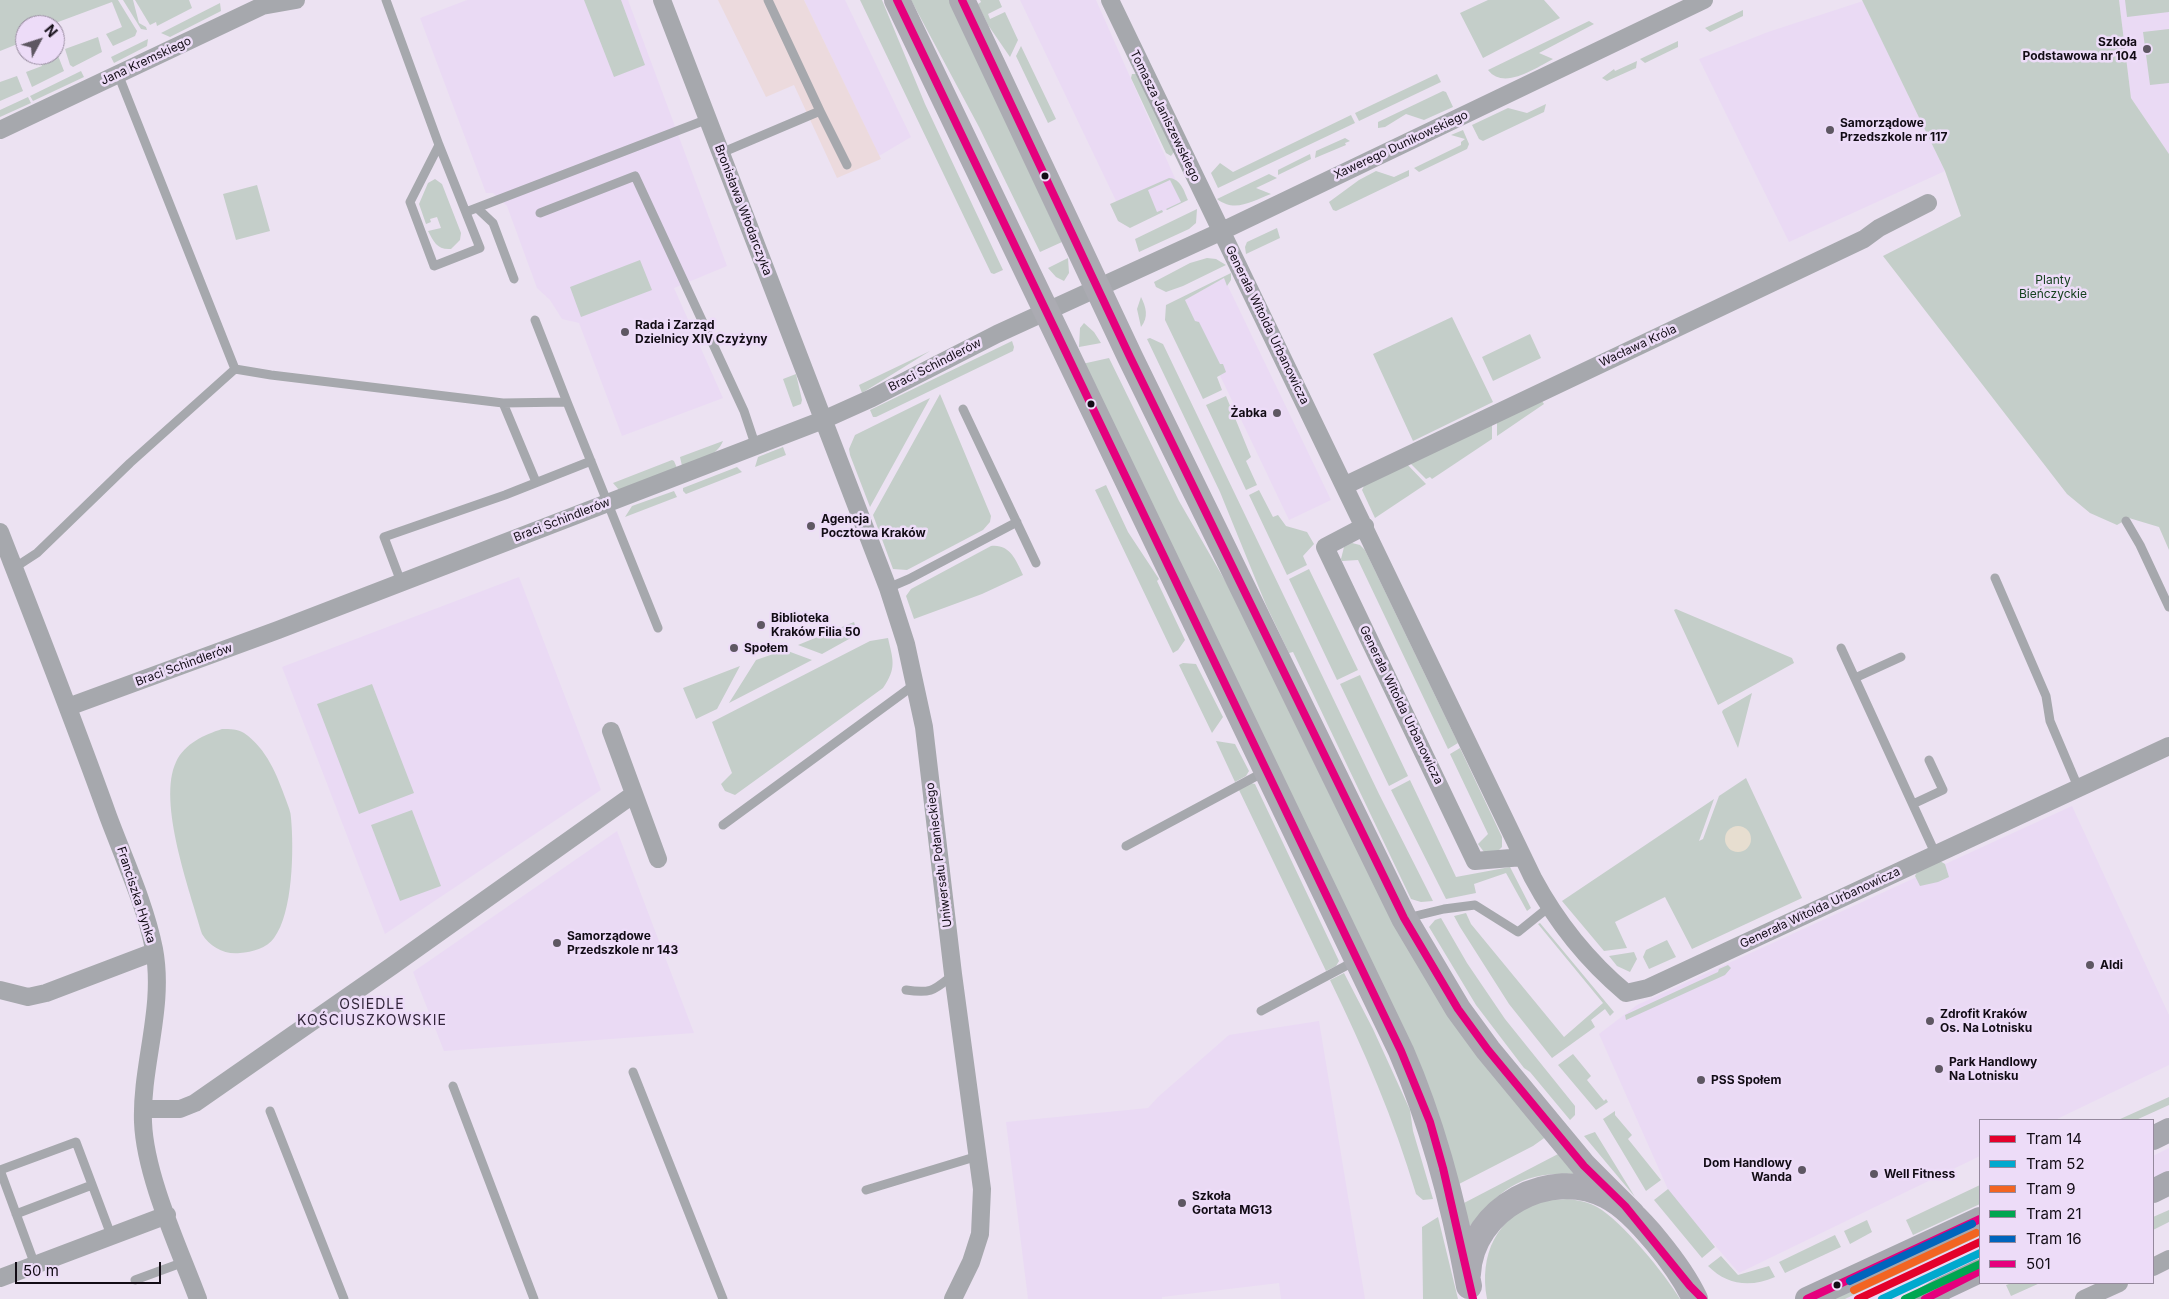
<!DOCTYPE html>
<meta charset="utf-8">
<style>
body{margin:0}
#map{position:relative;width:2169px;height:1299px;overflow:hidden;background:#ece2f2;font-family:Inter,sans-serif}
canvas{display:block}
.legend{position:absolute;left:1979px;top:1119px;width:175px;height:165px;box-sizing:border-box;background:#eddcf8;border:1px solid #95899d;margin:0;padding:6px 9px;list-style:none;font-size:15px;color:#120c15}
.legend li{display:flex;align-items:center;gap:10px;height:25px}
.legend b{width:25px;border:1px solid #95899d}
.north{position:absolute;left:15px;top:15px;width:50px;height:50px;box-sizing:border-box;background:#eddcf8;border:1px solid #95899d;border-radius:50%;rotate:50deg;font-size:14px;font-weight:700;line-height:20px;text-align:center;color:#120c15}
.north::after{content:'';display:block;margin:auto;width:18px;height:22px;background:#5e5762;clip-path:polygon(50% 0,100% 100%,50% 72%,0 100%)}
.scale{position:absolute;left:15px;top:1262px;width:146px;height:22px;box-sizing:border-box;border:2px solid #120c15;border-top:0;padding-left:6px;font-size:15px;line-height:18px;white-space:nowrap;color:#120c15;-webkit-text-stroke:4px #eddcf8;paint-order:stroke}
</style>
<div id="map">
<canvas width="2169" height="1299"></canvas>
<ul class="legend">
<li><b style="height:6px;background:#e4002b"></b>Tram 14</li>
<li><b style="height:6px;background:#00a9ce"></b>Tram 52</li>
<li><b style="height:6px;background:#f26522"></b>Tram 9</li>
<li><b style="height:6px;background:#00a651"></b>Tram 21</li>
<li><b style="height:6px;background:#0065bd"></b>Tram 16</li>
<li><b style="height:6px;background:#e5007d"></b>501</li>
</ul>
<div class="north">N</div>
<div class="scale">50 m</div>
</div>
<script>
const c = document.querySelector('canvas').getContext('2d');
c.lineJoin = 'round';
function fill(path, color) { c.fillStyle = color; c.fill(path, 'evenodd'); }
function stroke(path, color, width, dash) { c.strokeStyle = color; c.lineWidth = width; c.lineCap = dash ? 'butt' : 'round'; c.setLineDash(dash || []); c.stroke(path); }
function write(font, color, halo, rows, align = 'center') {
  c.font = font + ' Inter,sans-serif'; c.lineWidth = 5; c.setLineDash([]); c.textBaseline = 'middle'; c.strokeStyle = halo; c.fillStyle = color; for (const [text, x, y, turn = 0] of rows) {
    c.save(); c.translate(x, y); c.rotate((+turn || 0) * Math.PI / 180); c.textAlign = isNaN(turn) ? turn : align; if (halo) c.strokeText(text, 0, 0); c.fillText(text, 0, 0); c.restore();
  }
}
fill(new Path2D(`
 M 467,0 L 628,0 L 727,266 L 674,288 L 723,398 L 622,436 L 579,323 L 562,319 L 550,300 L 537,288 L 507,206 L 493,193 L 486,193 L 420,18 Z
 M 804,0 L 845,0 L 911,137 L 879,156 Z
 M 1020,0 L 1096,0 L 1185,201 L 1148,218 L 1117,203 Z
 M 2119,0 L 2169,0 L 2169,154 L 2131,98 Z
 M 1863,1 L 1945,171 L 1789,242 L 1699,59 L 1768,32 Z
 M 1224,278 L 1331,500 L 1289,520 L 1184,300 Z
 M 519,577 L 601,790 L 385,934 L 282,667 Z
 M 2072,806 L 2169,1015 L 2169,1065 L 2055,1120 L 1980,1120 L 1980,1156 L 1739,1273 L 1670,1194 L 1599,1034 L 1637,1005 Z
 M 617,831 L 694,1033 L 444,1051 L 413,972 Z
 M 1319,1021 L 1365,1299 L 1281,1299 L 1279,1283 L 1162,1297 L 1162,1299 L 1028,1299 L 1006,1122 L 1148,1108 L 1158,1097 L 1229,1035 Z
 M 2169,1148 L 2169,1172 L 2153,1179 L 2153,1156 Z
 M 1980,1236 L 1980,1260 L 1896,1299 L 1845,1299 Z`), '#eadaf4');
fill(new Path2D(`
 M 718,0 L 804,0 L 881,159 L 837,178 L 794,85 L 766,97 Z`), '#ecdadd');
fill(new Path2D(`
 M 0,0 L 118,0 L 137,31 L 135,36 L 113,46 L 106,34 L 122,27 L 112,2 L 50,25 L 25,25 L 25,41 L 0,51 Z
 M 123,0 L 133,0 L 139,23 L 146,27 L 147,30 L 141,29 Z
 M 135,0 L 189,0 L 192,8 L 157,26 L 156,22 L 150,25 Z
 M 584,0 L 621,0 L 645,65 L 614,77 Z
 M 860,0 L 882,0 L 925,104 L 1003,270 L 994,274 L 991,273 Z
 M 911,0 L 950,0 L 1062,242 L 1040,252 L 979,127 Z
 M 980,0 L 999,0 L 1002,7 L 988,14 L 990,19 L 1005,12 L 1018,40 L 1010,57 L 988,25 L 978,4 L 981,2 Z
 M 1488,0 L 1544,0 L 1560,18 L 1483,58 L 1460,13 Z
 M 1862,0 L 2119,0 L 2131,98 L 2169,154 L 2169,550 L 2159,527 L 2129,518 L 2117,525 L 2090,513 L 2067,494 L 1883,256 L 1961,216 L 1945,171 Z
 M 2125,0 L 2169,0 L 2169,12 L 2127,17 Z
 M 220,3 L 221,11 L 170,37 L 161,33 Z
 M 1743,10 L 1743,16 L 1710,32 L 1705,28 Z
 M 1589,21 L 1594,24 L 1539,53 L 1553,59 C 1537,67 1504,91 1488,70 Z
 M 2169,29 L 2169,83 L 2150,85 L 2143,32 Z
 M 98,37 L 102,52 L 73,67 L 70,65 L 65,49 Z
 M 148,39 L 147,46 L 114,63 L 111,57 Z
 M 1678,41 L 1678,47 L 1645,63 L 1640,59 Z
 M 1021,46 L 1056,119 L 1048,123 L 1016,56 Z
 M 55,53 L 57,53 L 64,71 L 32,87 L 26,72 L 42,66 L 40,59 L 55,55 Z
 M 1637,61 L 1636,68 L 1607,81 L 1602,78 L 1614,69 L 1615,71 Z
 M 81,71 L 84,77 L 33,101 L 30,96 Z
 M 1132,74 L 1137,74 L 1174,152 L 1171,156 L 1166,153 L 1131,78 Z
 M 1437,74 L 1441,82 L 1359,121 L 1355,113 Z
 M 17,76 L 23,91 L 0,101 L 0,82 Z
 M 1443,91 L 1446,92 L 1453,107 L 1424,120 L 1406,114 L 1385,127 L 1378,128 L 1378,122 Z
 M 28,97 L 31,103 L 0,117 L 0,110 Z
 M 1546,104 L 1544,112 L 1483,141 L 1479,139 L 1472,125 L 1508,108 L 1527,113 Z
 M 1351,115 L 1355,123 L 1218,188 L 1211,173 L 1220,163 L 1233,172 Z
 M 1463,130 L 1469,144 L 1467,149 L 1419,172 L 1414,168 L 1461,145 L 1461,142 L 1465,139 L 1451,135 Z
 M 1345,138 L 1350,141 L 1345,143 L 1346,145 L 1315,158 L 1316,151 Z
 M 1310,154 L 1311,159 L 1278,175 L 1278,170 Z
 M 1409,170 L 1409,176 L 1336,211 L 1333,210 L 1329,202 L 1359,180 L 1376,171 L 1394,177 Z
 M 1269,174 L 1277,178 L 1256,188 L 1271,194 C 1252,201 1235,213 1217,199 Z
 M 1169,178 C 1181,179 1184,191 1188,200 L 1167,210 L 1166,209 L 1181,202 L 1170,180 L 1148,190 L 1157,212 L 1162,210 L 1163,212 L 1130,228 L 1118,221 L 1110,204 Z
 M 435,179 L 442,184 L 461,233 L 460,240 L 451,249 C 437,250 434,242 428,231 L 441,228 L 437,217 L 430,219 L 431,222 L 426,224 L 419,204 L 428,183 Z
 M 257,185 L 270,231 L 236,240 L 223,194 Z
 M 1197,209 L 1196,223 L 1189,229 L 1139,252 L 1135,239 Z
 M 1277,228 L 1280,238 L 1246,254 L 1245,247 L 1247,242 Z
 M 1068,258 L 1069,273 L 1064,281 L 1056,277 L 1048,268 Z
 M 1207,258 L 1216,259 L 1226,265 L 1183,286 L 1166,292 L 1156,287 L 1154,282 L 1190,263 Z
 M 640,260 L 652,290 L 581,317 L 570,287 Z
 M 1231,273 L 1231,280 L 1227,286 L 1224,278 L 1185,300 L 1195,321 L 1199,322 L 1220,364 L 1223,364 L 1226,372 L 1217,377 L 1222,390 L 1203,399 L 1165,320 L 1166,305 Z
 M 1141,297 C 1146,307 1149,317 1141,327 L 1137,309 Z
 M 1452,317 L 1493,402 L 1413,441 L 1373,354 Z
 M 1084,323 L 1094,332 L 1101,343 L 1079,347 L 1080,328 Z
 M 1530,334 L 1541,358 L 1493,381 L 1482,357 Z
 M 1150,338 L 1163,344 L 1379,794 L 1433,901 L 1421,902 L 1411,899 L 1293,652 L 1289,653 L 1266,605 L 1220,492 L 1147,339 Z
 M 1012,341 L 1014,347 L 1013,351 L 876,417 L 873,417 L 870,410 Z
 M 930,351 L 862,393 L 859,385 Z
 M 1109,358 L 1179,501 L 1231,591 L 1335,805 L 1547,1136 L 1533,1146 L 1459,1184 L 1082,364 Z
 M 796,374 L 802,400 L 801,404 L 793,407 L 783,379 Z
 M 940,394 L 991,516 L 990,522 L 983,530 L 907,570 L 893,569 L 873,515 Z
 M 1226,396 L 1251,457 L 1246,461 L 1257,485 L 1246,490 L 1206,405 Z
 M 930,398 L 870,507 L 850,455 L 849,449 L 855,435 Z
 M 1540,398 L 1544,404 L 1497,436 L 1497,418 Z
 M 1492,420 L 1492,439 L 1432,479 L 1430,477 L 1426,479 L 1408,461 Z
 M 723,441 C 717,457 696,461 682,466 L 680,457 Z
 M 783,447 L 786,455 L 755,467 L 758,457 Z
 M 672,460 L 674,461 L 677,468 L 619,490 L 613,483 Z
 M 1405,462 L 1426,484 L 1375,518 L 1362,490 L 1365,484 Z
 M 737,467 L 742,472 L 686,494 L 683,491 L 683,488 Z
 M 1106,485 L 1128,532 L 1159,579 L 1157,581 L 1185,640 L 1178,650 L 1173,653 L 1095,490 Z
 M 1259,490 L 1273,517 L 1278,515 L 1286,526 L 1307,532 L 1314,544 L 1303,556 L 1307,565 L 1287,575 L 1249,495 Z
 M 674,491 L 677,497 L 625,517 L 632,506 Z
 M 1352,543 L 1360,545 L 1365,550 L 1458,743 L 1448,749 L 1358,560 L 1342,561 L 1341,559 L 1344,547 Z
 M 991,546 C 1010,544 1016,560 1023,575 L 982,594 L 914,619 L 906,596 L 911,589 Z
 M 1309,569 L 1358,670 L 1337,680 L 1289,579 Z
 M 1676,609 L 1792,658 L 1794,663 L 1718,705 L 1674,610 Z
 M 854,622 L 858,634 L 822,654 L 798,645 Z
 M 888,638 C 893,660 897,668 883,688 L 735,795 L 725,791 L 721,784 L 732,773 L 712,722 L 870,641 Z
 M 785,650 L 812,660 L 729,703 L 756,660 Z
 M 1183,663 L 1196,664 L 1223,717 L 1212,733 L 1179,665 Z
 M 740,666 L 717,709 L 696,719 L 683,688 Z
 M 1360,675 L 1408,776 L 1389,786 L 1340,684 Z
 M 372,684 L 414,793 L 359,814 L 317,704 Z
 M 1752,693 L 1738,748 L 1722,712 L 1723,710 Z
 M 222,729 C 230,729 238,729 244,733 C 267,749 277,775 286,800 C 288,806 291,812 291,818 C 294,849 293,913 274,938 C 267,948 252,952 240,953 C 225,955 210,947 202,934 C 190,891 157,802 176,762 C 185,743 204,735 222,729 Z
 M 1216,741 L 1235,744 L 1249,771 L 1246,776 L 1235,782 Z
 M 1460,748 L 1502,837 L 1502,847 L 1498,851 L 1484,852 L 1478,844 L 1488,834 L 1450,754 Z
 M 1746,778 L 1802,898 L 1692,949 L 1665,897 L 1615,922 L 1627,948 L 1604,951 L 1562,901 L 1714,799 L 1699,841 L 1703,839 L 1719,796 Z
 M 1410,780 L 1456,877 L 1510,867 L 1531,908 L 1527,911 L 1506,873 L 1474,884 L 1476,893 L 1446,899 L 1391,790 Z
 M 1251,783 L 1255,784 L 1339,961 L 1336,966 L 1326,971 L 1239,790 Z
 M 412,810 L 441,886 L 400,901 L 371,825 Z
 M 1940,861 L 1945,864 L 1949,877 L 1938,882 L 1920,886 L 1915,876 L 1917,872 Z
 M 1466,913 L 1471,924 L 1564,1037 L 1603,1003 L 1538,924 L 1540,923 L 1614,1012 L 1610,1016 L 1605,1009 L 1591,1020 L 1595,1027 L 1552,1058 L 1509,1004 L 1460,927 L 1454,916 Z
 M 1441,918 L 1467,963 L 1505,1019 L 1575,1106 L 1575,1115 L 1570,1120 L 1530,1072 L 1524,1068 L 1476,1005 L 1429,927 L 1435,920 Z
 M 1667,940 L 1676,957 L 1649,969 L 1643,957 L 1646,950 Z
 M 1634,952 L 1637,959 L 1630,972 L 1617,966 L 1609,956 Z
 M 1728,965 L 1731,968 L 1725,975 L 1626,1020 L 1625,1015 L 1718,972 L 1719,969 Z
 M 1344,973 L 1373,1029 L 1410,1110 L 1413,1131 L 1433,1199 L 1423,1200 L 1416,1194 C 1394,1119 1364,1050 1330,980 Z
 M 1573,1054 L 1591,1076 L 1587,1080 L 1604,1101 L 1606,1099 L 1608,1102 L 1596,1110 L 1558,1065 Z
 M 2169,1097 L 2169,1105 L 2136,1120 L 2118,1120 Z
 M 1615,1111 L 1615,1115 L 1632,1135 L 1628,1139 L 1661,1180 L 1646,1191 L 1603,1119 Z
 M 1595,1132 L 1635,1197 L 1584,1136 Z
 M 1560,1153 L 1574,1173 L 1573,1174 C 1521,1172 1501,1189 1469,1227 L 1464,1203 Z
 M 1980,1185 L 1980,1204 L 1913,1235 L 1906,1220 Z
 M 1668,1189 L 1715,1247 L 1702,1258 L 1654,1200 Z
 M 1567,1199 C 1578,1200 1588,1202 1597,1207 C 1622,1221 1665,1274 1680,1299 L 1487,1299 C 1479,1255 1496,1217 1540,1202 C 1548,1199 1559,1200 1567,1199 Z
 M 2169,1210 L 2169,1222 L 2153,1230 L 2153,1217 Z
 M 1438,1217 L 1458,1299 L 1423,1299 L 1422,1227 Z
 M 1867,1220 L 1872,1232 L 1850,1244 L 1844,1231 Z
 M 1980,1231 L 1980,1236 L 1845,1299 L 1833,1299 Z
 M 1835,1235 L 1841,1247 L 1785,1273 L 1779,1262 Z
 M 1721,1256 L 1738,1275 L 1769,1266 L 1775,1277 C 1750,1288 1727,1285 1708,1266 Z
 M 2012,1283 L 2040,1283 L 2011,1296 L 2006,1285 Z`), '#c4cec9');
fill(new Path2D(`
 M1725 839a13 13 0 1 1 26 0a13 13 0 1 1-26 0Z`), '#e7ded0');
stroke(new Path2D(`
 M 386,0 L 439,145 L 480,248 L 434,266 L 410,202 L 439,145
 M 820,111 L 847,165
 M 721,153 L 820,111 L 768,0
 M 477,208 L 493,223 L 514,279
 M 466,212 L 708,119
 M 540,213 L 635,176 L 744,411 L 756,447
 M 535,320 L 567,402
 M 235,369 L 271,375 L 503,403
 M 963,409 L 1036,563
 M 536,482 L 503,403 L 567,402 L 658,628
 M 2126,521 L 2140,545 L 2169,607
 M 14,568 L 37,553 L 130,463 L 235,369 L 118,74
 M 1995,578 L 2046,696 L 2050,721 L 2078,787
 M 401,582 L 384,537 L 505,495 L 591,461
 M 888,588 L 909,579 L 1017,522
 M 1841,648 L 1936,855
 M 1855,678 L 1901,657
 M 1913,804 L 1943,790 L 1929,760
 M 723,825 L 914,685
 M 1126,846 L 1264,772
 M 1407,918 L 1444,909 L 1475,905 L 1518,932 L 1549,907
 M 906,990 C 932,994 934,990 953,975
 M 1261,1011 L 1355,961
 M 633,1072 L 723,1299
 M 453,1086 L 534,1299
 M 270,1111 L 344,1299
 M 0,1170 L 76,1142 L 111,1235
 M 0,1170 L 35,1265
 M 866,1190 L 978,1156
 M 16,1214 L 92,1185
 M 135,1280 L 184,1262`), '#a6a8ad', 9);
stroke(new Path2D(`
 M 662,0 L 888,588 L 906,644 L 924,727 L 953,974 L 982,1189 L 980,1234 L 971,1262 L 953,1299
 M 1110,0 L 1533,878 C 1556,921 1589,962 1626,993 L 1648,988 L 2169,746
 M 0,130 L 262,6 L 296,0
 M 1346,485 L 1864,239 L 1879,228 L 1928,203
 M 1365,526 L 1325,547 L 1475,861 L 1523,857
 M 0,532 C 37,627 74,721 108,816 C 124,859 145,904 154,949 C 165,1007 141,1065 143,1122 C 145,1176 179,1248 198,1299
 M 68,707 L 278,630 L 823,420 L 872,398 L 997,334 L 1220,232 L 1704,0
 M 611,731 L 658,859
 M 0,990 L 28,997 L 46,993 L 154,952
 M 143,1109 L 180,1109 L 195,1103 L 392,966 L 634,794
 M 2153,1267 L 2169,1259
 M 0,1278 L 167,1215
 M 2084,1299 L 2119,1283`), '#a6a8ad', 18);
stroke(new Path2D(`
 M 2153,1138 L 2169,1130
 M 2153,1191 L 2169,1183
 M 1807,1299 L 1980,1219
 M 1925,1299 L 1944,1288 L 1980,1271`), '#a6a7ae', 24);
stroke(new Path2D(`
 M 897,0 L 1401,1051 C 1434,1127 1454,1204 1469,1286
 M 962,0 L 1130,357 L 1404,918 L 1458,1009 L 1488,1050 L 1584,1166 L 1632,1214
 M 1468,1274 C 1471,1208 1551,1166 1607,1196 C 1637,1211 1681,1269 1695,1299`), '#ababb2', 26);
stroke(new Path2D(`
 M 897,0 L 1401,1051 L 1430,1122 L 1443,1168 L 1473,1299
 M 962,0 L 1130,357 L 1404,918 L 1458,1009 L 1488,1050 L 1584,1166 L 1625,1206 L 1690,1286 L 1703,1299
 M 1807,1299 L 1980,1219
 M 1925,1299 L 1980,1271`), '#e5007d', 8);
stroke(new Path2D(`
 M 1858,1299 L 1980,1242`), '#e4002b', 8);
stroke(new Path2D(`
 M 1882,1299 L 1980,1253`), '#00a9ce', 8);
stroke(new Path2D(`
 M 1854,1290 L 1976,1233`), '#f26522', 8);
stroke(new Path2D(`
 M 1905,1299 L 1980,1264`), '#00a651', 8);
stroke(new Path2D(`
 M 1850,1281 L 1972,1224`), '#0065bd', 8);
for (const [x, y, r, color] of [
 [2147,49,5,"#5e5762"],
 [1830,130,5,"#5e5762"],
 [1045,176,4.5,"#120c15"],
 [625,332,5,"#5e5762"],
 [1091,404,4.5,"#120c15"],
 [1277,413,5,"#5e5762"],
 [811,526,5,"#5e5762"],
 [761,625,5,"#5e5762"],
 [734,648,5,"#5e5762"],
 [557,943,5,"#5e5762"],
 [2090,965,5,"#5e5762"],
 [1930,1021,5,"#5e5762"],
 [1939,1069,5,"#5e5762"],
 [1701,1080,5,"#5e5762"],
 [1802,1170,5,"#5e5762"],
 [1874,1174,5,"#5e5762"],
 [1182,1203,5,"#5e5762"],
 [1837,1285,4.5,"#120c15"]
]) { const dot = new Path2D(); dot.arc(x, y, r, 0, 2 * Math.PI); c.fillStyle = color; c.fill(dot); stroke(dot, '#eddcf8', 2); }
write('bold 12px', '#120c15', '#eddcf8', [
 ["Szkoła",2137,42,"right"],
 ["Podstawowa nr 104",2137,56,"right"],
 ["Samorządowe",1840,123],
 ["Przedszkole nr 117",1840,137],
 ["Rada i Zarząd",635,325],
 ["Dzielnicy XIV Czyżyny",635,339],
 ["Żabka",1267,413,"right"],
 ["Agencja",821,519],
 ["Pocztowa Kraków",821,533],
 ["Biblioteka",771,618],
 ["Kraków Filia 50",771,632],
 ["Społem",744,648],
 ["Samorządowe",567,936],
 ["Przedszkole nr 143",567,950],
 ["Aldi",2100,965],
 ["Zdrofit Kraków",1940,1014],
 ["Os. Na Lotnisku",1940,1028],
 ["Park Handlowy",1949,1062],
 ["Na Lotnisku",1949,1076],
 ["PSS Społem",1711,1080],
 ["Dom Handlowy",1792,1163,"right"],
 ["Wanda",1792,1177,"right"],
 ["Well Fitness",1884,1174],
 ["Szkoła",1192,1196],
 ["Gortata MG13",1192,1210]
], 'left');
write('12px', '#120c15', '#eddcf8', [
 ["Jana Kremskiego",146,61,-25],
 ["Tomasza Janiszewskiego",1165,116,64],
 ["Xawerego Dunikowskiego",1401,145,-25],
 ["Bronisława Włodarczyka",743,210,69],
 ["Generała Witolda Urbanowicza",1267,325,64],
 ["Wacława Króla",1638,346,-25],
 ["Braci Schindlerów",935,365,-27],
 ["Braci Schindlerów",562,520,-21],
 ["Braci Schindlerów",184,665,-20],
 ["Generała Witolda Urbanowicza",1401,705,64],
 ["Uniwersału Połanieckiego",939,855,-97],
 ["Franciszka Hynka",136,895,72],
 ["Generała Witolda Urbanowicza",1820,908,-25]
]);
write('12px', '#16411f', '#eddcf8', [
 ["Planty",2053,280],
 ["Bieńczyckie",2053,294]
]);
c.letterSpacing = '1px';
write('14px', '#32253a', '#eddcf8', [
 ["OSIEDLE",372,1005],
 ["KOŚCIUSZKOWSKIE",372,1021]
]);
c.letterSpacing = '0px';
</script>
